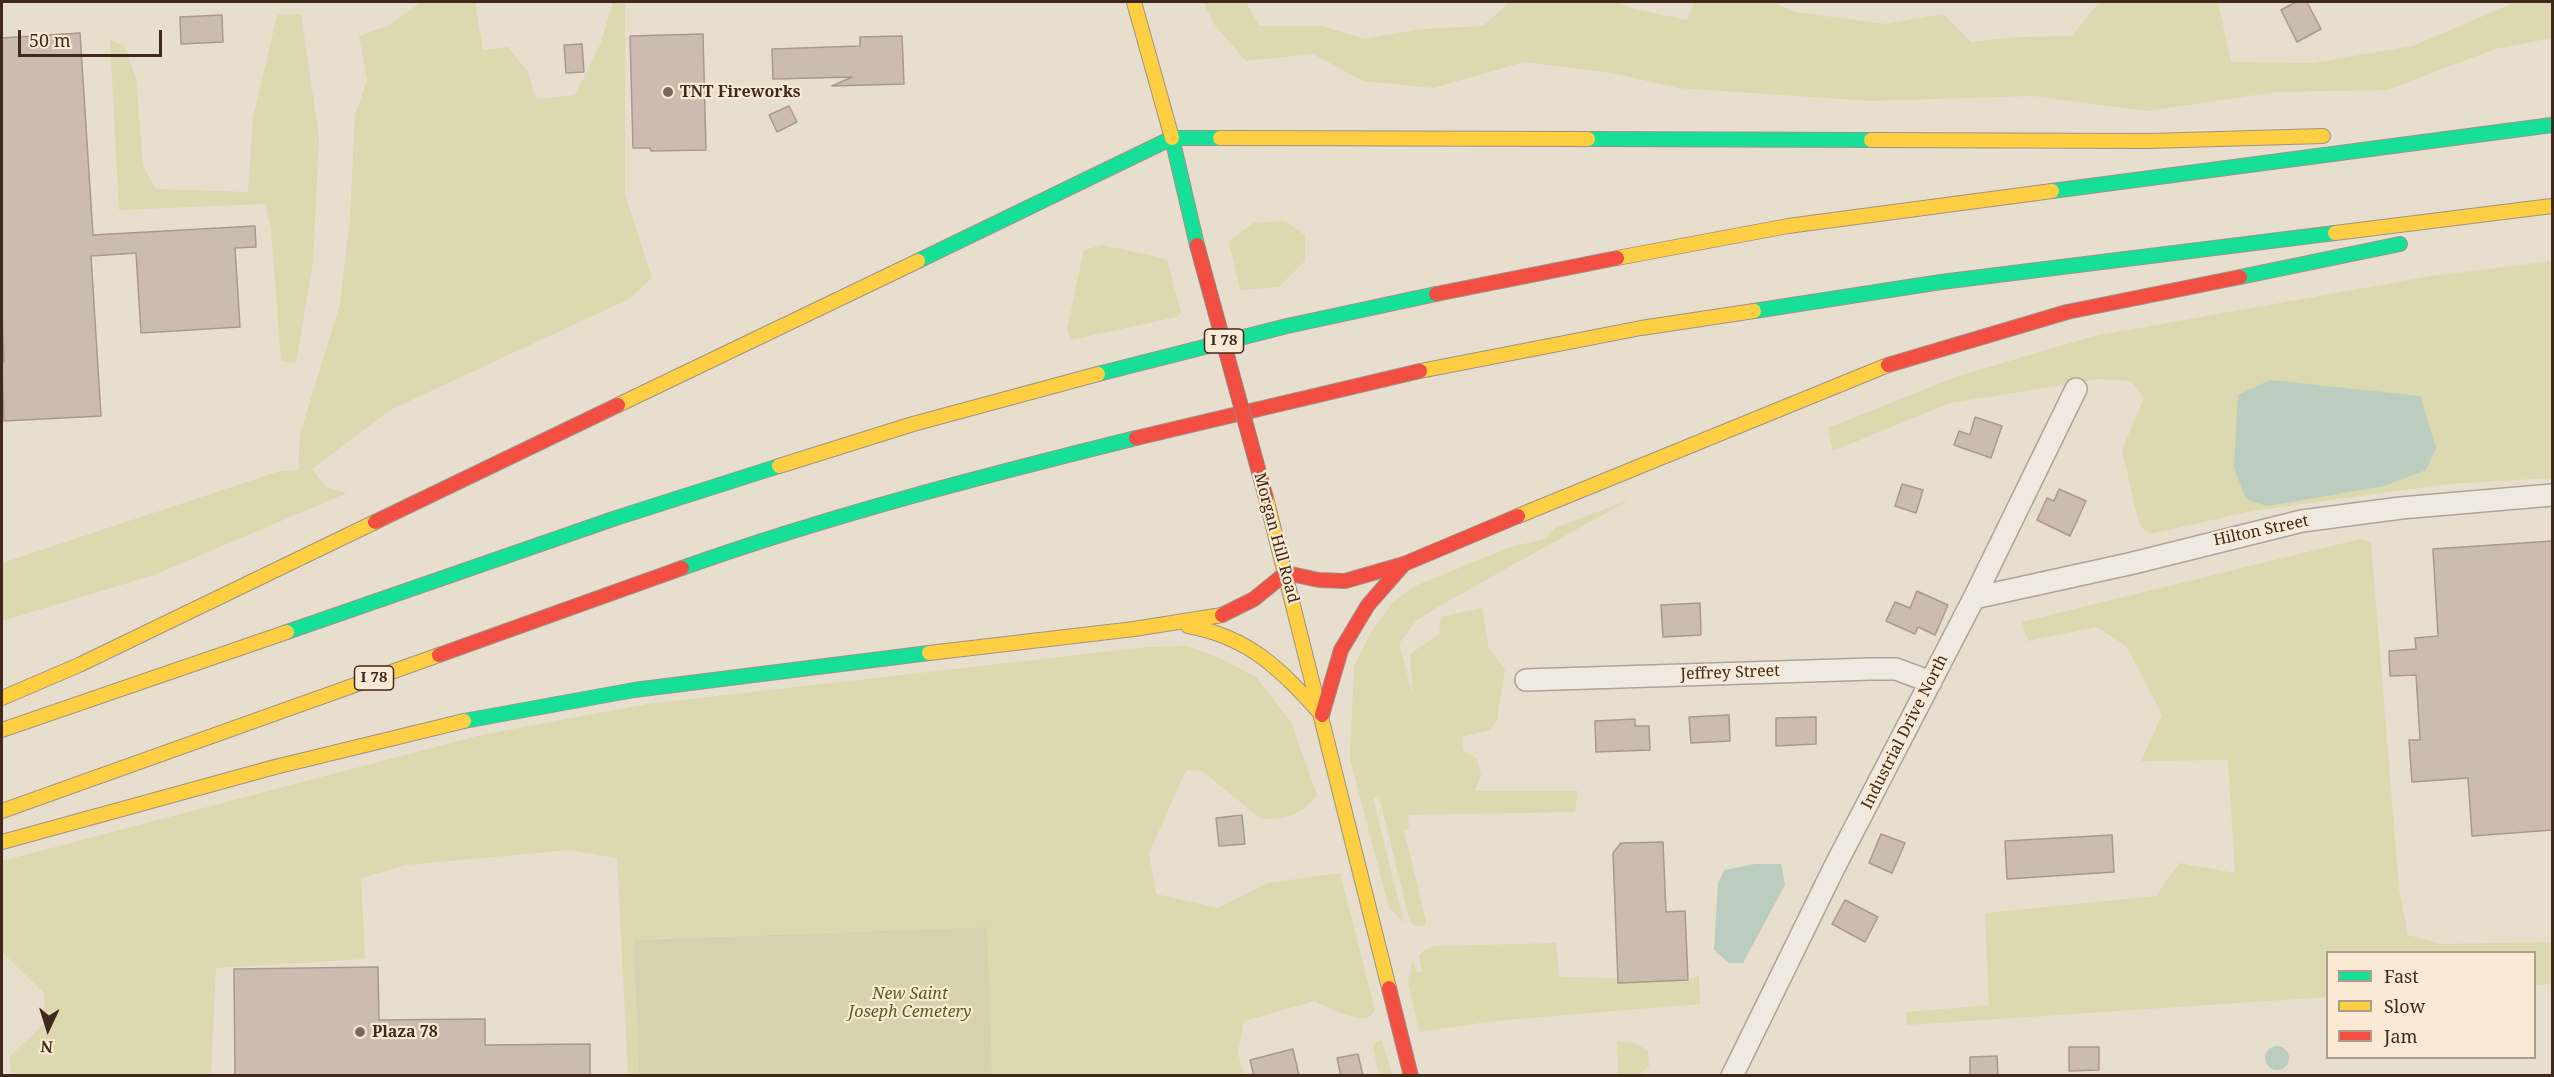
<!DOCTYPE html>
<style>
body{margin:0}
#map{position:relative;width:2554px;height:1077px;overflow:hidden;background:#e8dece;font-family:"Noto Serif",serif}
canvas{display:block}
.frame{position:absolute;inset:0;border:3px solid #3f291d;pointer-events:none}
.legend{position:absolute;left:2326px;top:951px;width:210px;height:108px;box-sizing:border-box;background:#faead5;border:2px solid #af9d8b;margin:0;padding:8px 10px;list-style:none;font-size:18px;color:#3f291d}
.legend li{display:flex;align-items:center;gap:12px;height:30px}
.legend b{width:30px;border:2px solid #af9d8b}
.north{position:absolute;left:18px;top:999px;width:60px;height:60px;-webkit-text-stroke:4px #faead5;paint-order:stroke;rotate:184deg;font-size:16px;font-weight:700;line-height:24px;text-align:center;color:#3f291d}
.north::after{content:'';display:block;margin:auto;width:21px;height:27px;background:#3f291d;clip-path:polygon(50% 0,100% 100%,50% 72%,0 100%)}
.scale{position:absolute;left:18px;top:30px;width:144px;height:27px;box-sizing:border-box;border:3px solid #3f291d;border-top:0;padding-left:8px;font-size:18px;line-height:21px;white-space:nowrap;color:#3f291d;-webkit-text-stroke:4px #faead5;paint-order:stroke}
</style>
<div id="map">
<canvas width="2554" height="1077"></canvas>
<div class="frame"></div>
<ul class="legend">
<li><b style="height:8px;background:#16e098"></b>Fast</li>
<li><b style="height:8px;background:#ffcf43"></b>Slow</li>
<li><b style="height:8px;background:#f24e42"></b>Jam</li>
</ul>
<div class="north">N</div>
<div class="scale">50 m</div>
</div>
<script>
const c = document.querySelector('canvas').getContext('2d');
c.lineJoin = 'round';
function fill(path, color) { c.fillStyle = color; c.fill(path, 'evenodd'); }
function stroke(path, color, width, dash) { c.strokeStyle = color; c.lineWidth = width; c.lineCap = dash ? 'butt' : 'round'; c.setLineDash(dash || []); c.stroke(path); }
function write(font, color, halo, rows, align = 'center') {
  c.font = font + ' "Noto Serif",serif'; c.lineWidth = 4.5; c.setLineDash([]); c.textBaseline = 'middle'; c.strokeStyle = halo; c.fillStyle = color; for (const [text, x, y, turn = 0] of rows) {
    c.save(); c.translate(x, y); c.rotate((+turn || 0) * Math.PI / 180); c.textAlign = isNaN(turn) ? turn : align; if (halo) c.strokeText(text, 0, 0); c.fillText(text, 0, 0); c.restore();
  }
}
fill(new Path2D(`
 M 421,2 L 475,2 L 483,50 L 508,47 L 528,72 L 536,99 L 575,95 L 600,45 L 613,3 L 625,2 L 625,194 L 652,278 L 629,299 L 390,410 L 312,469 L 326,487 L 347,493 L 154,575 L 2,621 L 2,563 L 280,471 L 298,470 L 300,434 L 340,304 L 350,219 L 355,115 L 367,80 L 359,36 L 390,25 Z
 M 1203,2 L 1246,2 L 1259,26 L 1322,26 L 1365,39 L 1423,29 L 1483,26 L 1510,2 L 1618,2 L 1634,9 L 1687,20 L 1694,2 L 1773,2 L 1795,12 L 1885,24 L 1943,14 L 1971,42 L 2017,37 L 2072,36 L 2099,2 L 2218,2 L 2231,62 L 2312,63 L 2413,46 L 2516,2 L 2552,2 L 2552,38 L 2495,49 L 2387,90 L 2277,92 L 2147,111 L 2033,96 L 1871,101 L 1678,88 L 1612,73 L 1524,62 L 1433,88 L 1363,81 L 1313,54 L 1246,61 L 1216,27 Z
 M 301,14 L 319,137 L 313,262 L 296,363 L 281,361 L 271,229 L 265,204 L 119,210 L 110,40 L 124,45 L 136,78 L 143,166 L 156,189 L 248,192 L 253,118 L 277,15 Z
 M 1285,221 L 1305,235 L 1305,261 L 1279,287 L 1240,290 L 1229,241 L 1253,223 Z
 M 1102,245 L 1167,259 L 1181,313 L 1176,317 L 1071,340 L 1067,329 L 1084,250 Z
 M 2552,261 L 2552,478 L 2447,484 L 2252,511 L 2150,534 L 2139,524 L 2122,450 L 2144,398 L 2131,381 L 2099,379 L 1950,403 L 1833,451 L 1828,428 L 1955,377 L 2094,336 L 2432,276 Z
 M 1631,499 L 1434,609 L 1416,621 L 1399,644 L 1413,695 L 1410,654 L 1439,634 L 1441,617 L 1482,608 L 1489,649 L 1505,669 L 1497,720 L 1490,730 L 1462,737 L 1464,752 L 1477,758 L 1481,775 L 1475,791 L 1578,791 L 1575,812 L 1408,815 L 1409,828 L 1404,830 L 1426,921 L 1425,926 L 1415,926 L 1410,922 L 1379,796 L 1373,798 L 1404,923 L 1389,908 L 1350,759 L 1354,666 L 1372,630 L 1393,602 L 1415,586 L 1511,547 L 1545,539 L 1555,528 Z
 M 2360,539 L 2371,542 L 2399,888 L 2408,935 L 2442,944 L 2552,942 L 2552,984 L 2535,985 L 2534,952 L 2328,952 L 2327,997 L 1907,1025 L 1906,1012 L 1989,1005 L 1985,913 L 2157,896 L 2164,883 L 2180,863 L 2235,873 L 2228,760 L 2141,761 L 2162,715 L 2127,647 L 2097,627 L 2028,641 L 2022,622 Z
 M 1187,646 L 1222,659 L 1256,677 L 1291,722 L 1317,795 C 1300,816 1287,819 1261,819 L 1202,771 L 1186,770 L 1149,853 L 1156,894 L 1218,908 L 1268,883 L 1340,873 L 1375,1010 C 1373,1014 1369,1018 1364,1018 C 1353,1019 1324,1007 1315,1001 L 1244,1021 L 1238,1053 L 1244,1075 L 992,1075 L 986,927 L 650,939 L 657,1075 L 628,1075 L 617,858 L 570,850 L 406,865 L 361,878 L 365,959 L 216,968 L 211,1075 L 11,1075 L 10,1056 L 45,1023 L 44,993 L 2,952 L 2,861 L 481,735 L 647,704 L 1147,647 Z
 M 1556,943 L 1559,977 L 1618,978 L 1618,983 L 1688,980 L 1699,976 L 1700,1004 L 1494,1021 L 1419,1032 L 1408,982 L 1412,962 L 1417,972 L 1422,972 L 1419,956 L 1423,951 L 1434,946 Z
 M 1382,1040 L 1392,1075 L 1379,1075 L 1373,1047 L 1376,1042 Z
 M 1617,1041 L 1634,1043 L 1648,1050 L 1649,1066 L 1639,1075 L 1618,1074 Z`), '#dcd8af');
fill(new Path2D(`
 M 987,927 L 992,1075 L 639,1075 L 634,940 Z`), '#d6d1af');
fill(new Path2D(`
 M 2270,380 L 2420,396 L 2436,447 L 2426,470 L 2384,486 L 2267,506 L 2246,499 L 2234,468 L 2238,395 Z
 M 1755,864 L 1781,864 L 1785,885 L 1743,963 L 1729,963 L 1714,950 L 1718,884 L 1724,870 Z
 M2265 1058a12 12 0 1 1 24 0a12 12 0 1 1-24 0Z`), '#bacdbf');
const building = new Path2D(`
 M 2296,2 L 2307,2 L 2321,29 L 2297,42 L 2281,10 Z
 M 222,15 L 223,42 L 181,44 L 180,17 Z
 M 80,33 L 93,235 L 255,226 L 256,247 L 235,248 L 240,327 L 141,333 L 136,253 L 91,256 L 101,416 L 4,421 L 2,366 L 2,363 L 4,362 L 2,312 L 2,38 Z
 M 703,34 L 706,150 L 651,151 L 650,148 L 633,148 L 630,36 Z
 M 902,36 L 904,84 L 832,86 L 852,77 L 773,79 L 772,49 L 860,46 L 860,37 Z
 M 582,44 L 584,72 L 566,73 L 564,45 Z
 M 789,106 L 797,122 L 777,132 L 769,115 Z
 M 1975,417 L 2002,426 L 1991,458 L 1954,445 L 1959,431 L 1970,435 Z
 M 1902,484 L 1923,490 L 1916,513 L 1895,506 Z
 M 2059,489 L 2086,501 L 2070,536 L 2037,520 L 2047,498 L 2054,501 Z
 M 2553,541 L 2553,830 L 2472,836 L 2468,778 L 2412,782 L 2409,740 L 2420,740 L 2416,675 L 2390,676 L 2389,651 L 2416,649 L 2415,638 L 2438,636 L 2433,549 Z
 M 1917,591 L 1948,605 L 1935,635 L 1918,627 L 1915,634 L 1886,621 L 1895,602 L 1910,608 Z
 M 1700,603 L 1701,635 L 1663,637 L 1661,605 Z
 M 1729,715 L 1730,741 L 1691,743 L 1689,717 Z
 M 1816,717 L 1816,744 L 1776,746 L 1776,718 Z
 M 1635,719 L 1635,726 L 1649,726 L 1650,750 L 1596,752 L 1595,721 Z
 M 1242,815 L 1245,844 L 1219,846 L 1216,818 Z
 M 1881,834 L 1905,843 L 1892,873 L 1869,863 Z
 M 2112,835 L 2114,872 L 2007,879 L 2005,841 Z
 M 1663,842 L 1666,912 L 1685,911 L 1688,980 L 1618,983 L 1613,853 L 1621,843 Z
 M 1845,900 L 1878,917 L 1865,942 L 1832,924 Z
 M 378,967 L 379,1020 L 485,1019 L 485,1045 L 590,1044 L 590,1076 L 235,1076 L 234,969 Z
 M 2069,1047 L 2099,1047 L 2099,1070 L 2069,1071 Z
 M 1293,1049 L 1299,1076 L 1254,1076 L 1250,1060 Z
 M 1358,1054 L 1363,1076 L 1341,1076 L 1337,1058 Z
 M 1997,1056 L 1998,1076 L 1970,1076 L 1970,1057 Z`);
fill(building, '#ccbbaf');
stroke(building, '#a9998d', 1.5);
const street = new Path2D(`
 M 1974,598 L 2129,564 L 2302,521 L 2401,508 L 2552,495
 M 1526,680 L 1871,669 L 1896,669 L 1931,682
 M 1732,1076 L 1834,868 L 1974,598 L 2076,389`);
const fast = new Path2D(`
 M 1172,138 L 1197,245
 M 1588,139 L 1871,140
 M 2052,191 L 2552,125
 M 918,261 L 1172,138 L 1220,138
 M 2240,277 L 2400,244
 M 1754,311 L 1941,282 L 2335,233
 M 1098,374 L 1287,326 L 1436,294
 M 682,568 C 831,515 983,476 1136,438
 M 287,632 L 616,518 L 779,466
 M 464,721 L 634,690 L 929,653`);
const slow = new Path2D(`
 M 1134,2 L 1172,138
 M 1220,138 L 1588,139
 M 1871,140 L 2149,141 L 2323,136
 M 2335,233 L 2552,206
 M 1617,258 L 1788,226 L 2052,191
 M 1420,371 L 1641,328 L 1754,311
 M 618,405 L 918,261
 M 779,466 L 913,424 L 1098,374
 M 1266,498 L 1389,988
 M 1518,516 L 1888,365
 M 1188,626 C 1250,637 1281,670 1322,715
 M 929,653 L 1134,629 L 1222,615
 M 2,698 L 79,665 L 375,522
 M 2,730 L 287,632
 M 2,811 L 439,655
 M 2,842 L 275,767 L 464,721`);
const jam = new Path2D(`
 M 1436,294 L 1617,258
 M 1888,365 L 2067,312 L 2240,277
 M 1136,438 L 1420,371
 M 375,522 L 618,405
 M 1222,615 L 1254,599 L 1286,573 L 1319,580 L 1345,581 L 1404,564
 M 439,655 L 682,568
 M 1322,715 L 1341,650 L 1368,605 L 1404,564 L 1518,516
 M 1389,988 L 1411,1076`);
stroke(street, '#aea397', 24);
stroke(fast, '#9d9287', 16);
stroke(slow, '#9d9287', 16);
stroke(jam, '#9d9287', 16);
stroke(street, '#f0e9e1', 21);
stroke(fast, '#16e098', 14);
stroke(slow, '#ffcf43', 14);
stroke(jam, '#f24e42', 14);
const jamBridge = new Path2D(`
 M 1197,245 L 1266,498`);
stroke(jamBridge, '#93887e', 16, []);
stroke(jamBridge, '#f24e42', 14);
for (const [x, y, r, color] of [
 [668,92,6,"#7a685b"],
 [360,1032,6,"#7a685b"]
]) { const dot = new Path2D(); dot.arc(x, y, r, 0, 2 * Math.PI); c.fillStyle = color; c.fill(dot); stroke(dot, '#faead5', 2); }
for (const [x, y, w] of [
 [1224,341,39],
 [374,678,39]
]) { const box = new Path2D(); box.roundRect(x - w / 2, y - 12, w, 24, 4.5); c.fillStyle = '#faead5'; c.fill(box); stroke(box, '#3f291d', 1.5); }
write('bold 15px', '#3f291d', null, [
 ["I 78",1224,341],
 ["I 78",374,678]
]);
write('bold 16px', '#3f291d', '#faead5', [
 ["TNT Fireworks",680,92],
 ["Plaza 78",372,1032]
], 'left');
write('16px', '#3f291d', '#faead5', [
 ["Hilton Street",2261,531,-12],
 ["Morgan Hill Road",1276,538,75],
 ["Jeffrey Street",1730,673,-2],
 ["Industrial Drive North",1905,732,-63]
]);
write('italic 16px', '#565e21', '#faead5', [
 ["New Saint",910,994],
 ["Joseph Cemetery",910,1012]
]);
</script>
